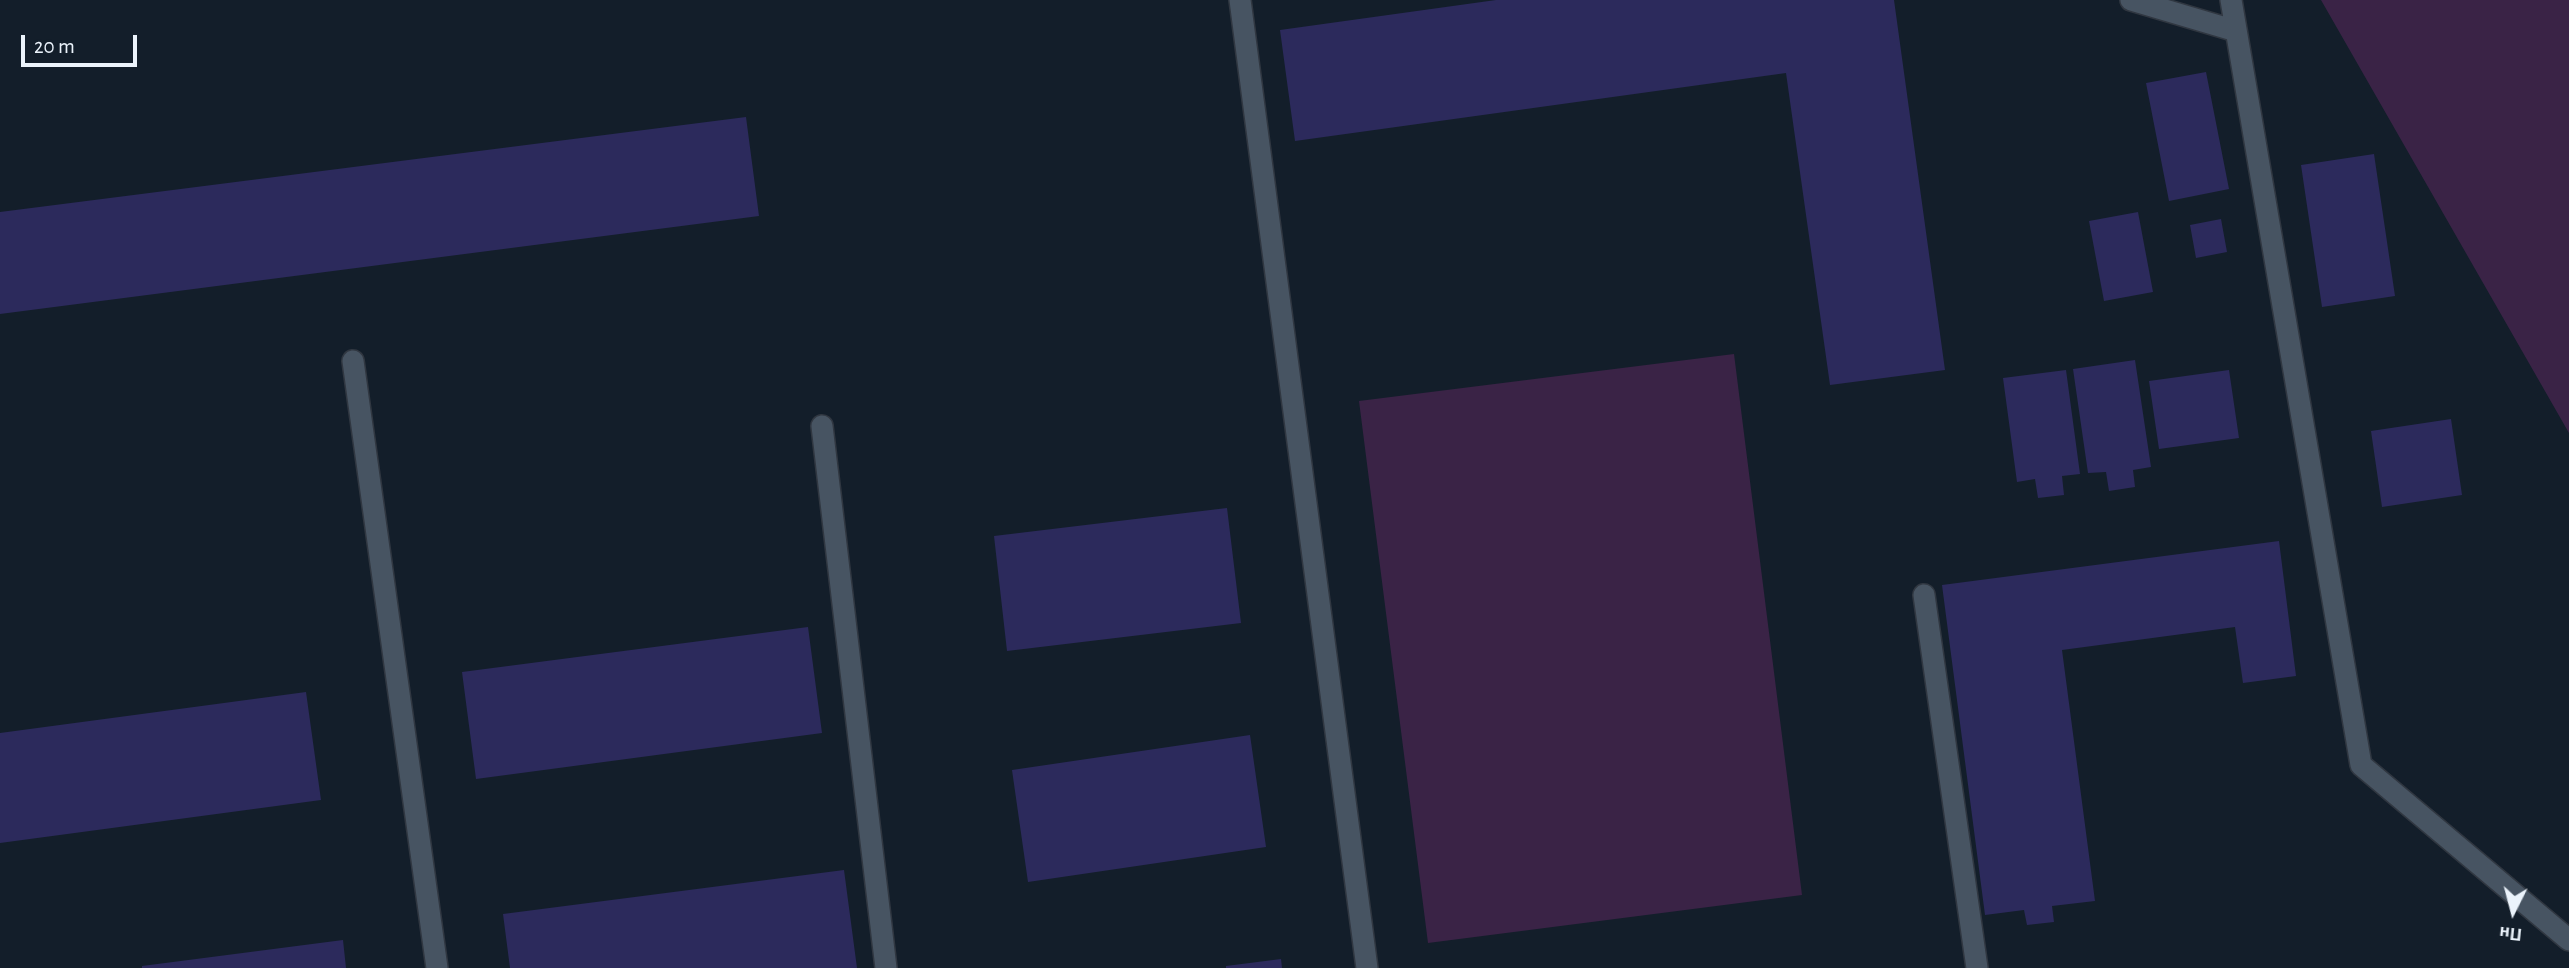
<!DOCTYPE html>
<meta charset="utf-8">
<style>
body{margin:0}
#map{position:relative;width:2569px;height:968px;overflow:hidden;background:#131e2a;font-family:"Alegreya Sans",sans-serif}
canvas{display:block}
.north{position:absolute;left:2478px;top:877px;width:70px;height:70px;-webkit-text-stroke:5px #131e2a;paint-order:stroke;rotate:186deg;font-size:19px;font-weight:700;line-height:28px;text-align:center;color:#ebf3fb}
.north::after{content:'';display:block;margin:auto;width:24px;height:32px;background:#ebf3fb;clip-path:polygon(50% 0,100% 100%,50% 72%,0 100%)}
.scale{position:absolute;left:21px;top:35px;width:116px;height:32px;box-sizing:border-box;border:4px solid #ebf3fb;border-top:0;padding-left:9px;font-size:21px;line-height:24px;white-space:nowrap;color:#ebf3fb;-webkit-text-stroke:5px #131e2a;paint-order:stroke}
</style>
<div id="map">
<canvas width="2569" height="968"></canvas>
<div class="north">Пн</div>
<div class="scale">20 m</div>
</div>
<script>
const c = document.querySelector('canvas').getContext('2d');
c.lineJoin = 'round';
function fill(path, color) { c.fillStyle = color; c.fill(path, 'evenodd'); }
function stroke(path, color, width, dash) { c.strokeStyle = color; c.lineWidth = width; c.lineCap = dash ? 'butt' : 'round'; c.setLineDash(dash || []); c.stroke(path); }
fill(new Path2D(`
 M 2321,0 L 2569,0 L 2569,433 Z
 M 1734,354 L 1802,895 L 1428,943 L 1359,401 Z`), '#3a2346');
fill(new Path2D(`
 M 1496,0 L 1894,0 L 1945,370 L 1830,385 L 1786,73 L 1295,141 L 1280,30 Z
 M 2206,72 L 2229,189 L 2169,201 L 2146,83 Z
 M 746,117 L 759,216 L 0,314 L 0,212 Z
 M 2374,154 L 2395,296 L 2322,307 L 2301,165 Z
 M 2138,212 L 2153,292 L 2104,301 L 2089,221 Z
 M 2221,219 L 2227,252 L 2196,258 L 2190,225 Z
 M 2135,360 L 2151,467 L 2133,470 L 2135,487 L 2109,491 L 2106,472 L 2088,473 L 2073,369 Z
 M 2066,370 L 2080,474 L 2062,476 L 2064,495 L 2038,498 L 2035,479 L 2017,482 L 2003,378 Z
 M 2229,370 L 2239,438 L 2159,449 L 2149,381 Z
 M 2451,419 L 2462,495 L 2382,507 L 2371,431 Z
 M 1227,508 L 1241,623 L 1007,651 L 994,536 Z
 M 2279,541 L 2296,676 L 2243,683 L 2235,627 L 2062,650 L 2095,901 L 2052,906 L 2054,922 L 2027,925 L 2024,910 L 1985,915 L 1942,585 Z
 M 808,627 L 822,733 L 476,779 L 462,672 Z
 M 306,692 L 321,800 L 0,843 L 0,733 Z
 M 1250,735 L 1266,847 L 1028,882 L 1012,770 Z
 M 844,870 L 857,968 L 510,968 L 503,914 Z
 M 343,940 L 346,968 L 142,968 L 142,966 Z
 M 1281,959 L 1282,968 L 1226,968 L 1226,966 Z`), '#2c2a5c');
const minor = new Path2D(`
 M 1240,0 L 1367,968
 M 2131,0 L 2236,31
 M 2231,0 L 2361,765 L 2569,940
 M 353,361 L 437,968
 M 822,426 L 886,968
 M 1924,595 L 1977,968`);
stroke(minor, '#303741', 24);
stroke(minor, '#475462', 21);
</script>
